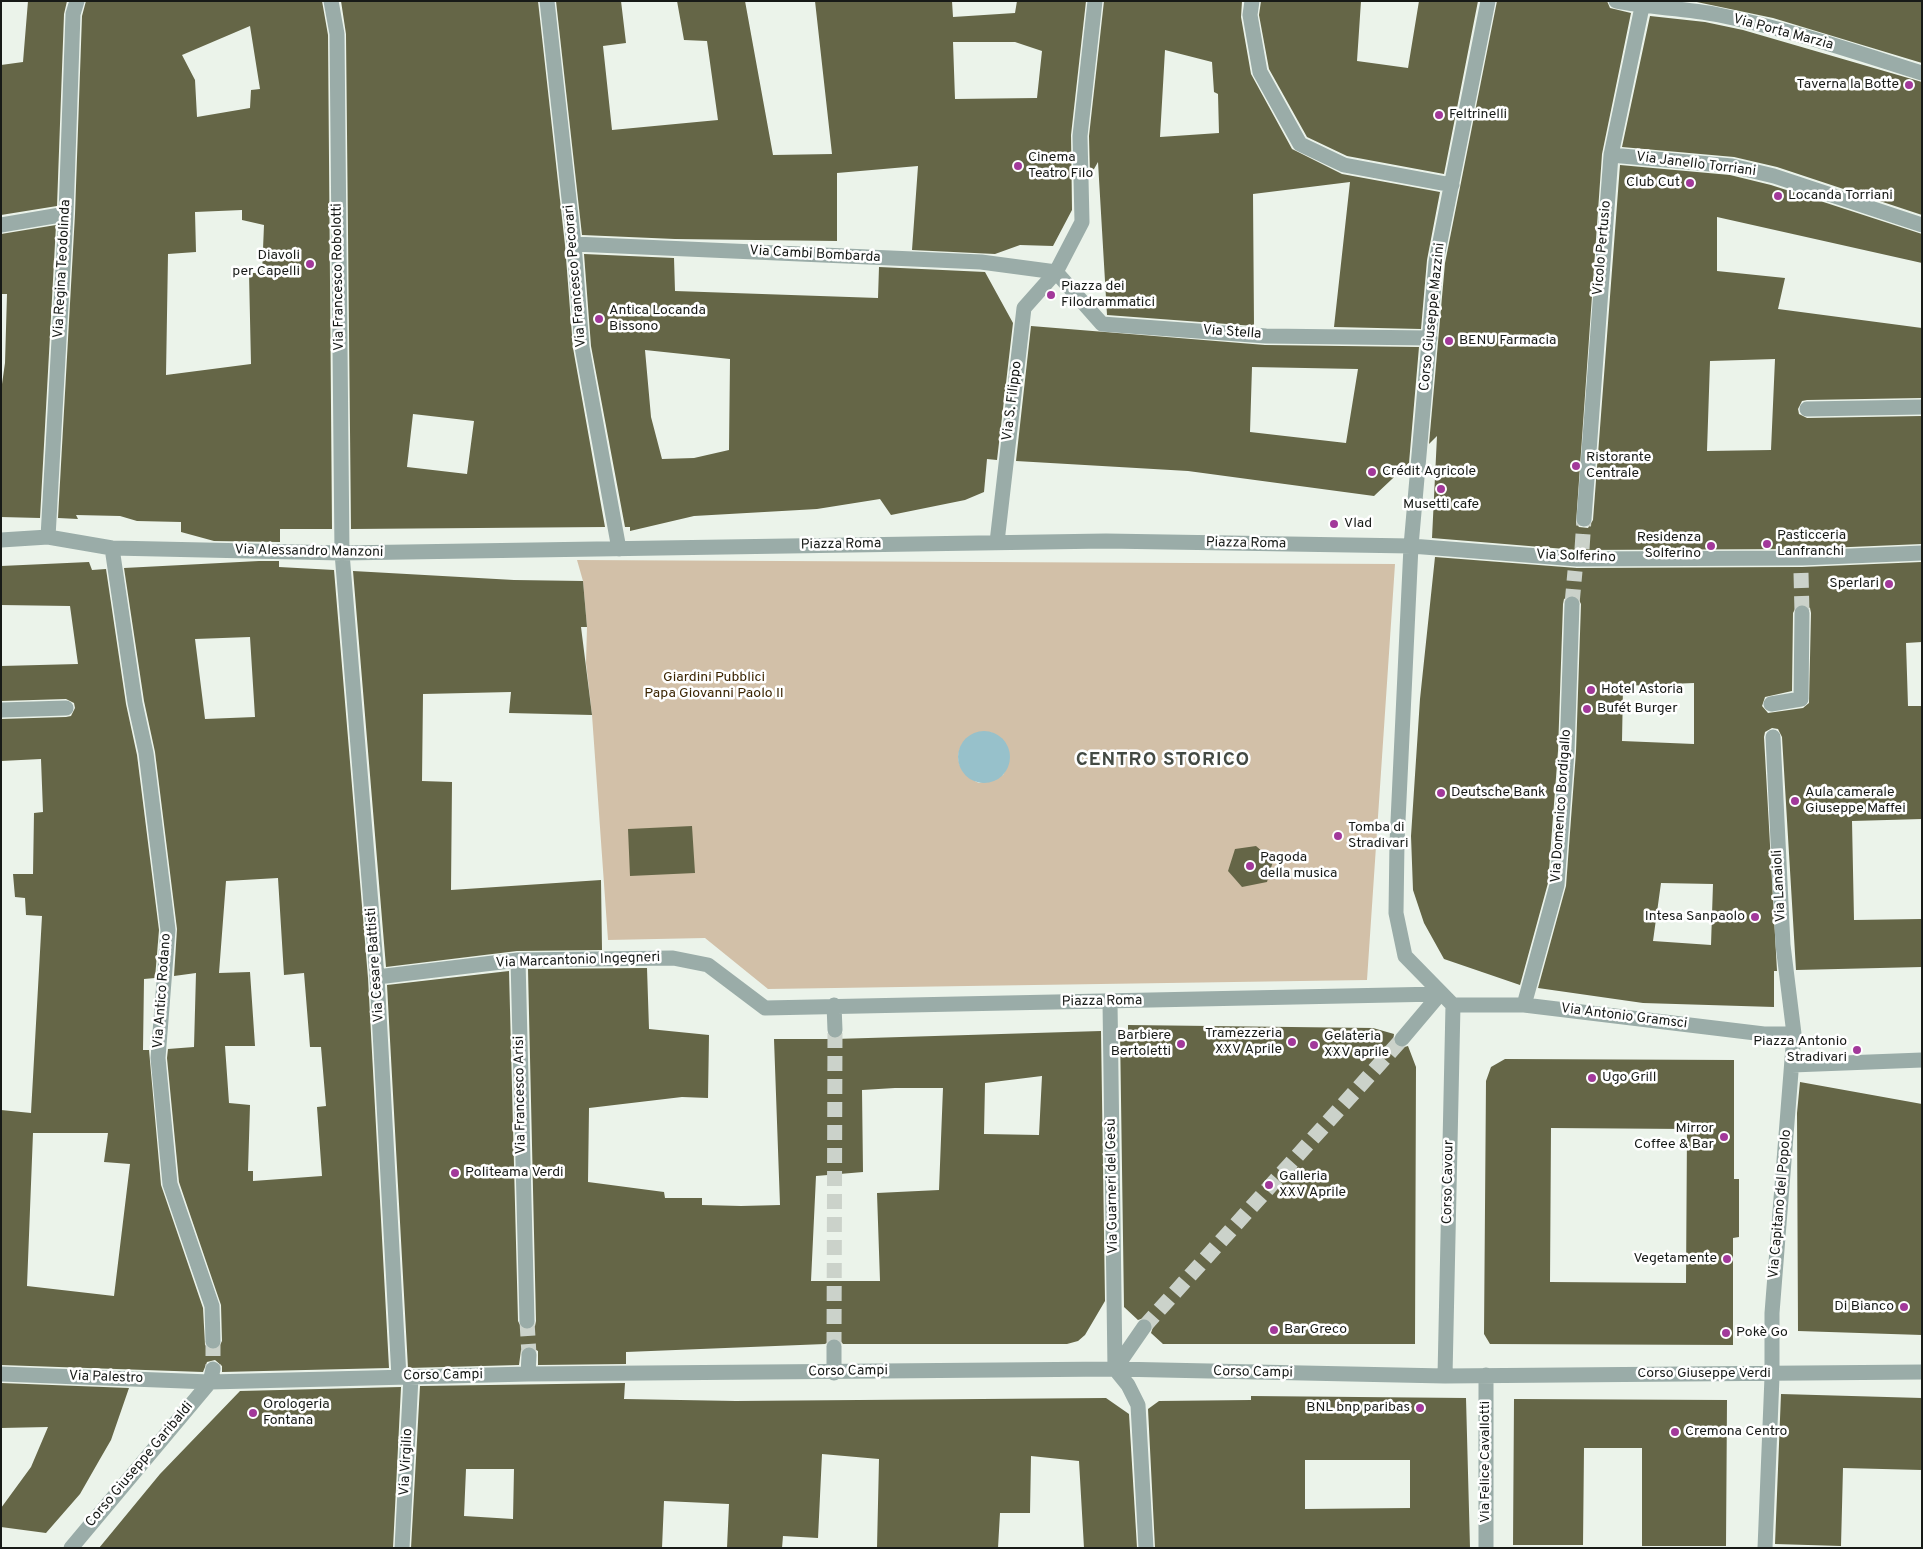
<!DOCTYPE html>
<meta charset="utf-8">
<style>
body{margin:0}
#map{position:relative;width:1923px;height:1549px;overflow:hidden;background:#ebf3ea;font-family:Overpass,sans-serif}
canvas{display:block}
.frame{position:absolute;inset:0;border:2px solid #171a17;pointer-events:none}
</style>
<div id="map">
<canvas width="1923" height="1549"></canvas>
<div class="frame"></div>
</div>
<script>
const c = document.querySelector('canvas').getContext('2d');
c.lineJoin = 'round';
function fill(path, color) { c.fillStyle = color; c.fill(path, 'evenodd'); }
function stroke(path, color, width, dash) { c.strokeStyle = color; c.lineWidth = width; c.lineCap = dash ? 'butt' : 'round'; c.setLineDash(dash || []); c.stroke(path); }
function write(font, color, halo, rows, align = 'center') {
  c.font = font + ' Overpass,sans-serif'; c.lineWidth = 5; c.setLineDash([]); c.textBaseline = 'middle'; c.strokeStyle = halo; c.fillStyle = color; for (const [text, x, y, turn = 0] of rows) {
    c.save(); c.translate(x, y); c.rotate((+turn || 0) * Math.PI / 180); c.textAlign = isNaN(turn) ? turn : align; if (halo) c.strokeText(text, 0, 0); c.fillText(text, 0, 0); c.restore();
  }
}
fill(new Path2D(`
 M 577,560 L 1395,564 L 1367,980 L 768,989 L 705,938 L 608,940 L 592,715 L 586,663 L 587,627 L 583,581 ZM 990,732 C 1010,743 1014,755 1003,775 L 979,783 C 946,767 955,734 990,732 Z`), '#d2c0a8');
fill(new Path2D(`
 M958 757a26 26 0 1 1 52 0a26 26 0 1 1-52 0Z`), '#97c1cb');
fill(new Path2D(`
 M 28,1 L 67,1 L 64,14 L 57,206 L 1,215 L 1,65 L 23,62 Z
 M 86,1 L 322,1 L 328,35 L 332,529 L 280,529 L 280,542 L 214,541 L 181,532 L 181,522 L 137,521 L 120,516 L 76,515 L 78,519 L 58,518 L 75,214 L 82,16 ZM 250,26 L 260,89 L 251,90 L 250,108 L 197,117 L 195,80 L 182,55 ZM 242,210 L 242,220 L 264,225 L 262,273 L 249,273 L 251,364 L 166,375 L 168,254 L 196,252 L 195,212 Z
 M 341,1 L 538,1 L 565,245 L 573,348 L 605,527 L 351,529 L 346,34 ZM 413,414 L 474,421 L 467,474 L 407,467 Z
 M 556,1 L 621,1 L 626,43 L 603,46 L 612,130 L 718,120 L 707,41 L 684,40 L 677,1 L 745,1 L 773,155 L 832,154 L 815,1 L 952,1 L 953,17 L 1015,13 L 1017,1 L 1086,1 L 1071,135 L 1072,210 L 1053,246 L 1020,245 L 995,254 L 912,250 L 918,166 L 837,173 L 837,241 L 675,239 L 582,235 ZM 953,42 L 1015,42 L 1042,51 L 1037,98 L 955,99 Z
 M 1104,1 L 1242,1 L 1241,17 L 1251,74 L 1292,149 L 1342,174 L 1440,192 L 1427,260 L 1421,329 L 1334,327 L 1350,182 L 1253,194 L 1254,326 L 1107,315 L 1098,162 L 1090,176 L 1089,136 ZM 1165,50 L 1212,62 L 1214,92 L 1218,94 L 1219,133 L 1160,137 Z
 M 1261,1 L 1361,1 L 1357,61 L 1408,68 L 1419,1 L 1478,1 L 1444,174 L 1347,156 L 1307,137 L 1269,69 L 1259,15 Z
 M 1497,1 L 1607,1 L 1610,8 L 1631,13 L 1602,154 L 1576,523 L 1579,527 L 1588,528 L 1593,520 L 1620,165 L 1730,175 L 1771,185 L 1922,234 L 1922,263 L 1717,217 L 1717,271 L 1785,278 L 1778,309 L 1922,328 L 1922,398 L 1807,400 L 1802,401 L 1798,409 L 1799,414 L 1807,418 L 1922,416 L 1922,544 L 1802,549 L 1577,550 L 1432,538 L 1437,436 L 1429,444 L 1445,263 ZM 1775,359 L 1771,450 L 1707,451 L 1710,361 Z
 M 1692,1 L 1922,1 L 1922,63 L 1773,18 Z
 M 1650,16 L 1705,22 L 1743,30 L 1922,82 L 1922,215 L 1777,167 L 1734,157 L 1622,147 Z
 M 56,225 L 40,518 L 1,517 L 1,391 L 5,363 L 7,294 L 1,294 L 1,234 Z
 M 584,254 L 674,258 L 675,291 L 878,298 L 879,267 L 985,272 L 1013,323 L 997,460 L 987,459 L 984,492 L 965,500 L 891,515 L 880,499 L 817,509 L 694,516 L 630,531 L 630,527 L 625,527 L 591,346 ZM 645,350 L 730,359 L 729,450 L 694,458 L 662,459 L 651,417 Z
 M 1031,326 L 1265,345 L 1419,347 L 1409,463 L 1374,496 L 1188,471 L 1016,461 ZM 1252,367 L 1358,369 L 1346,443 L 1250,432 Z
 M 1435,557 L 1577,568 L 1802,567 L 1922,562 L 1922,642 L 1906,643 L 1908,706 L 1922,706 L 1922,819 L 1852,821 L 1854,920 L 1922,919 L 1922,967 L 1796,970 L 1782,737 L 1778,729 L 1772,728 L 1765,732 L 1764,737 L 1777,971 L 1774,971 L 1774,1007 L 1643,1003 L 1538,988 L 1566,886 L 1576,752 L 1581,604 L 1577,596 L 1572,595 L 1564,599 L 1563,604 L 1558,751 L 1548,883 L 1520,985 L 1444,959 L 1424,923 L 1413,890 L 1411,836 L 1420,699 ZM 1803,604 L 1810,608 L 1811,613 L 1809,703 L 1803,708 L 1768,713 L 1762,706 L 1765,697 L 1792,691 L 1793,613 L 1797,605 ZM 1694,683 L 1694,744 L 1622,741 L 1623,686 ZM 1661,883 L 1713,884 L 1711,945 L 1653,941 Z
 M 259,561 L 279,561 L 279,567 L 334,570 L 368,978 L 389,1368 L 222,1372 L 222,1366 L 215,1360 L 207,1362 L 203,1372 L 1,1365 L 1,1110 L 31,1113 L 42,916 L 26,915 L 25,898 L 15,897 L 13,874 L 33,874 L 34,813 L 43,812 L 41,759 L 1,761 L 1,719 L 66,717 L 71,716 L 75,708 L 74,703 L 66,699 L 1,701 L 1,666 L 78,664 L 70,606 L 1,605 L 1,566 L 89,562 L 92,570 L 106,569 L 126,704 L 137,755 L 159,930 L 155,978 L 144,979 L 143,1050 L 149,1050 L 161,1185 L 203,1308 L 205,1345 L 213,1350 L 218,1349 L 222,1341 L 221,1305 L 179,1182 L 167,1058 L 168,1049 L 194,1047 L 196,973 L 174,976 L 177,929 L 155,752 L 144,701 L 124,568 ZM 250,637 L 255,717 L 205,719 L 195,639 ZM 278,878 L 284,975 L 304,973 L 310,1047 L 321,1047 L 326,1106 L 317,1107 L 322,1176 L 253,1181 L 253,1171 L 248,1171 L 250,1105 L 229,1103 L 225,1046 L 255,1046 L 250,972 L 219,973 L 226,881 ZM 33,1133 L 108,1133 L 104,1162 L 130,1164 L 114,1296 L 27,1286 Z
 M 353,571 L 514,580 L 583,581 L 587,627 L 581,627 L 592,715 L 509,713 L 511,692 L 423,694 L 422,781 L 452,782 L 451,890 L 601,880 L 602,950 L 517,951 L 386,967 Z
 M 692,826 L 695,873 L 630,876 L 628,829 Z
 M 1256,846 L 1273,861 L 1267,882 L 1242,887 L 1228,871 L 1235,849 Z
 M 647,968 L 649,1029 L 709,1035 L 708,1098 L 682,1097 L 589,1108 L 588,1182 L 664,1192 L 665,1198 L 702,1198 L 702,1205 L 741,1206 L 780,1205 L 774,1039 L 835,1039 L 1101,1031 L 1105,1301 L 1085,1335 L 1078,1341 L 1067,1344 L 843,1344 L 839,1339 L 834,1338 L 825,1344 L 626,1352 L 626,1364 L 538,1365 L 538,1351 L 529,1346 L 521,1350 L 519,1365 L 408,1368 L 387,985 L 509,971 L 518,1321 L 522,1329 L 528,1330 L 535,1326 L 536,1321 L 528,969 ZM 1042,1076 L 1039,1135 L 984,1134 L 985,1083 ZM 895,1088 L 943,1088 L 939,1190 L 877,1193 L 880,1281 L 811,1281 L 816,1176 L 863,1172 L 862,1090 Z
 M 1128,1025 L 1373,1028 L 1394,1034 L 1393,1042 L 1396,1046 L 1401,1048 L 1408,1046 L 1416,1067 L 1415,1344 L 1163,1344 L 1151,1333 L 1153,1327 L 1150,1320 L 1144,1318 L 1138,1320 L 1124,1307 L 1120,1030 L 1128,1030 Z
 M 1505,1059 L 1734,1060 L 1734,1179 L 1739,1179 L 1739,1237 L 1733,1238 L 1733,1345 L 1490,1344 L 1484,1334 L 1486,1081 L 1491,1067 ZM 1551,1128 L 1687,1129 L 1686,1283 L 1550,1282 Z
 M 1800,1082 L 1922,1104 L 1922,1335 L 1798,1331 L 1797,1113 Z
 M 1,1383 L 129,1388 L 111,1440 L 100,1459 L 80,1494 L 46,1533 L 1,1527 L 1,1508 L 31,1467 L 48,1427 L 1,1428 Z
 M 625,1383 L 624,1399 L 736,1401 L 1106,1398 L 1129,1414 L 1137,1548 L 1084,1548 L 1079,1461 L 1031,1456 L 1030,1513 L 1000,1513 L 998,1548 L 877,1548 L 879,1459 L 822,1454 L 818,1538 L 783,1536 L 782,1548 L 727,1548 L 729,1504 L 664,1501 L 662,1548 L 411,1548 L 420,1386 ZM 466,1469 L 514,1469 L 513,1519 L 464,1516 Z
 M 401,1387 L 393,1548 L 99,1548 L 160,1474 L 240,1391 Z
 M 1781,1394 L 1922,1398 L 1922,1470 L 1843,1468 L 1841,1546 L 1775,1544 Z
 M 1251,1396 L 1466,1398 L 1470,1548 L 1155,1548 L 1148,1409 L 1159,1401 L 1251,1400 ZM 1305,1460 L 1410,1460 L 1410,1508 L 1305,1509 Z
 M 1514,1399 L 1727,1400 L 1726,1546 L 1642,1546 L 1642,1448 L 1584,1448 L 1583,1545 L 1513,1545 Z`), '#656647');
stroke(new Path2D(`
 M 1582,549 L 1584,519
 M 1801,573 L 1802,613
 M 1572,604 L 1575,571
 M 527,1321 L 529,1355
 M 1144,1327 L 1402,1039
 M 213,1341 L 213,1369
 M 834,1347 L 835,1030`), '#cbd2ca', 15, [15, 8]);
stroke(new Path2D(`
 M 331,1 L 337,34 L 342,553 L 377,977 L 399,1377
 M 547,1 L 574,244 L 582,347 L 619,549
 M 1252,1 L 1250,15 L 1260,72 L 1300,144 L 1344,165 L 1452,185
 M 1616,1 C 1650,8 1685,8 1719,15 C 1788,29 1855,52 1922,73
 M 1611,155 L 1732,166 L 1774,176 L 1922,225
 M 1,225 L 66,214
 M 574,244 L 981,262 L 1056,272
 M 1056,272 L 1102,324 L 1266,336 L 1430,338
 M 1807,409 L 1922,407
 M 1584,519 L 1611,155 L 1642,7
 M 48,537 L 66,214 L 73,14 L 77,1
 M 1,540 L 48,537 L 112,548 L 342,553 L 1106,541 L 1411,546 L 1577,559 L 1802,558 L 1922,553
 M 997,542 L 1024,308 L 1056,272 L 1082,222 L 1080,136 L 1095,1
 M 112,548 L 135,703 L 146,753 L 168,930 L 158,1058 L 170,1184 L 212,1306 L 213,1341
 M 1771,704 L 1801,699 L 1802,613
 M 1,710 L 66,708
 M 518,960 L 527,1321
 M 377,977 L 518,960 L 673,958 L 708,965 L 765,1008 L 1440,994
 M 1110,1002 L 1115,1369
 M 834,1005 L 835,1030
 M 1453,1005 L 1524,1005 L 1764,1034 L 1794,1034
 M 1524,1005 L 1557,885 L 1567,752 L 1572,604
 M 1402,1039 L 1440,994
 M 1792,1065 L 1922,1060
 M 834,1347 L 834,1373
 M 1115,1369 L 1128,1385 L 1138,1405 L 1146,1548
 M 1115,1369 L 1144,1327
 M 1,1374 L 210,1382 L 528,1374 L 1115,1369 L 1445,1376 L 1922,1372
 M 528,1374 L 529,1355
 M 1445,1376 L 1453,1005 L 1405,956 L 1396,913 L 1397,842 L 1411,546 L 1436,262 L 1488,1
 M 71,1548 L 210,1382 L 213,1369
 M 402,1548 L 411,1377
 M 1486,1548 L 1486,1375
 M 1765,1548 L 1772,1377 L 1772,1313 L 1794,1034 L 1783,945 L 1773,737`), '#9aaca8', 15);
for (const [x, y, r, color] of [
 [1909,85,5,"#a2389a"],
 [1439,115,5,"#a2389a"],
 [1018,166,5,"#a2389a"],
 [1690,183,5,"#a2389a"],
 [1778,196,5,"#a2389a"],
 [310,264,5,"#a2389a"],
 [1051,295,5,"#a2389a"],
 [599,319,5,"#a2389a"],
 [1449,341,5,"#a2389a"],
 [1576,466,5,"#a2389a"],
 [1372,472,5,"#a2389a"],
 [1441,489,5,"#a2389a"],
 [1334,524,5,"#a2389a"],
 [1767,544,5,"#a2389a"],
 [1711,546,5,"#a2389a"],
 [1889,584,5,"#a2389a"],
 [1591,690,5,"#a2389a"],
 [1587,709,5,"#a2389a"],
 [1441,793,5,"#a2389a"],
 [1795,801,5,"#a2389a"],
 [1338,836,5,"#a2389a"],
 [1250,866,5,"#a2389a"],
 [1755,917,5,"#a2389a"],
 [1292,1042,5,"#a2389a"],
 [1181,1044,5,"#a2389a"],
 [1314,1045,5,"#a2389a"],
 [1857,1050,5,"#a2389a"],
 [1592,1078,5,"#a2389a"],
 [1724,1137,5,"#a2389a"],
 [455,1173,5,"#a2389a"],
 [1269,1185,5,"#a2389a"],
 [1727,1259,5,"#a2389a"],
 [1904,1307,5,"#a2389a"],
 [1274,1330,5,"#a2389a"],
 [1726,1333,5,"#a2389a"],
 [1420,1408,5,"#a2389a"],
 [253,1413,5,"#a2389a"],
 [1675,1432,5,"#a2389a"]
]) { const dot = new Path2D(); dot.arc(x, y, r, 0, 2 * Math.PI); c.fillStyle = color; c.fill(dot); stroke(dot, '#fff', 2); }
write('14px', '#171a17', '#fff', [
 ["Via Porta Marzia",1783,33,15],
 ["Via Janello Torriani",1696,165,7],
 ["Vicolo Pertusio",1603,248,-85],
 ["Via Cambi Bombarda",815,255,3],
 ["Via Regina Teodolinda",63,269,-87],
 ["Via Francesco Pecorari",576,276,-95],
 ["Via Francesco Robolotti",339,277,-91],
 ["Corso Giuseppe Mazzini",1433,317,-84],
 ["Via Stella",1232,333,4],
 ["Via S. Filippo",1013,401,-83],
 ["Piazza Roma",1246,544,1],
 ["Piazza Roma",841,545,-1],
 ["Via Alessandro Manzoni",309,552,1],
 ["Via Solferino",1576,557,2],
 ["Via Domenico Bordigallo",1562,806,-86],
 ["Via Lanaioli",1780,886,-93],
 ["Via Marcantonio Ingegneri",578,961,-2],
 ["Via Cesare Battisti",376,965,-94],
 ["Via Antico Rodano",163,991,-86],
 ["Piazza Roma",1102,1002,-1],
 ["Via Antonio Gramsci",1624,1017,7],
 ["Via Francesco Arisi",521,1095,-91],
 ["Corso Cavour",1449,1182,-89],
 ["Via Guarneri del Gesù",1113,1186,-91],
 ["Via Capitano del Popolo",1781,1204,-85],
 ["Corso Campi",848,1372,-1],
 ["Corso Campi",1253,1373,1],
 ["Corso Giuseppe Verdi",1704,1374],
 ["Corso Campi",443,1376,-1],
 ["Via Palestro",106,1378,2],
 ["Via Virgilio",407,1462,-87],
 ["Via Felice Cavallotti",1486,1462,-90],
 ["Corso Giuseppe Garibaldi",140,1465,-50]
]);
write('14px', '#171a17', '#fff', [
 ["Taverna la Botte",1899,85,"right"],
 ["Feltrinelli",1449,115],
 ["Cinema",1028,158],
 ["Teatro Filo",1028,174],
 ["Club Cut",1680,183,"right"],
 ["Locanda Torriani",1788,196],
 ["Diavoli",300,256,"right"],
 ["per Capelli",300,272,"right"],
 ["Piazza dei",1061,287],
 ["Filodrammatici",1061,303],
 ["Antica Locanda",609,311],
 ["Bissono",609,327],
 ["BENU Farmacia",1459,341],
 ["Ristorante",1586,458],
 ["Centrale",1586,474],
 ["Crédit Agricole",1382,472],
 ["Musetti cafe",1441,505,"center"],
 ["Vlad",1344,524],
 ["Pasticceria",1777,536],
 ["Lanfranchi",1777,552],
 ["Residenza",1701,538,"right"],
 ["Solferino",1701,554,"right"],
 ["Sperlari",1879,584,"right"],
 ["Hotel Astoria",1601,690],
 ["Bufét Burger",1597,709],
 ["Deutsche Bank",1451,793],
 ["Aula camerale",1805,793],
 ["Giuseppe Maffei",1805,809],
 ["Tomba di",1348,828],
 ["Stradivari",1348,844],
 ["Pagoda",1260,858],
 ["della musica",1260,874],
 ["Intesa Sanpaolo",1745,917,"right"],
 ["Tramezzeria",1282,1034,"right"],
 ["XXV Aprile",1282,1050,"right"],
 ["Barbiere",1171,1036,"right"],
 ["Bertoletti",1171,1052,"right"],
 ["Gelateria",1324,1037],
 ["XXV aprile",1324,1053],
 ["Piazza Antonio",1847,1042,"right"],
 ["Stradivari",1847,1058,"right"],
 ["Ugo Grill",1602,1078],
 ["Mirror",1714,1129,"right"],
 ["Coffee & Bar",1714,1145,"right"],
 ["Politeama Verdi",465,1173],
 ["Galleria",1279,1177],
 ["XXV Aprile",1279,1193],
 ["Vegetamente",1717,1259,"right"],
 ["Di Bianco",1894,1307,"right"],
 ["Bar Greco",1284,1330],
 ["Pokè Go",1736,1333],
 ["Orologeria",263,1405],
 ["Fontana",263,1421],
 ["BNL bnp paribas",1410,1408,"right"],
 ["Cremona Centro",1685,1432]
], 'left');
write('14px', '#3a2400', '#fff', [
 ["Giardini Pubblici",714,678],
 ["Papa Giovanni Paolo II",714,694]
]);
c.letterSpacing = '1px';
write('bold 19px', '#434a43', '#fff', [
 ["CENTRO STORICO",1163,761]
]);
c.letterSpacing = '0px';
</script>
